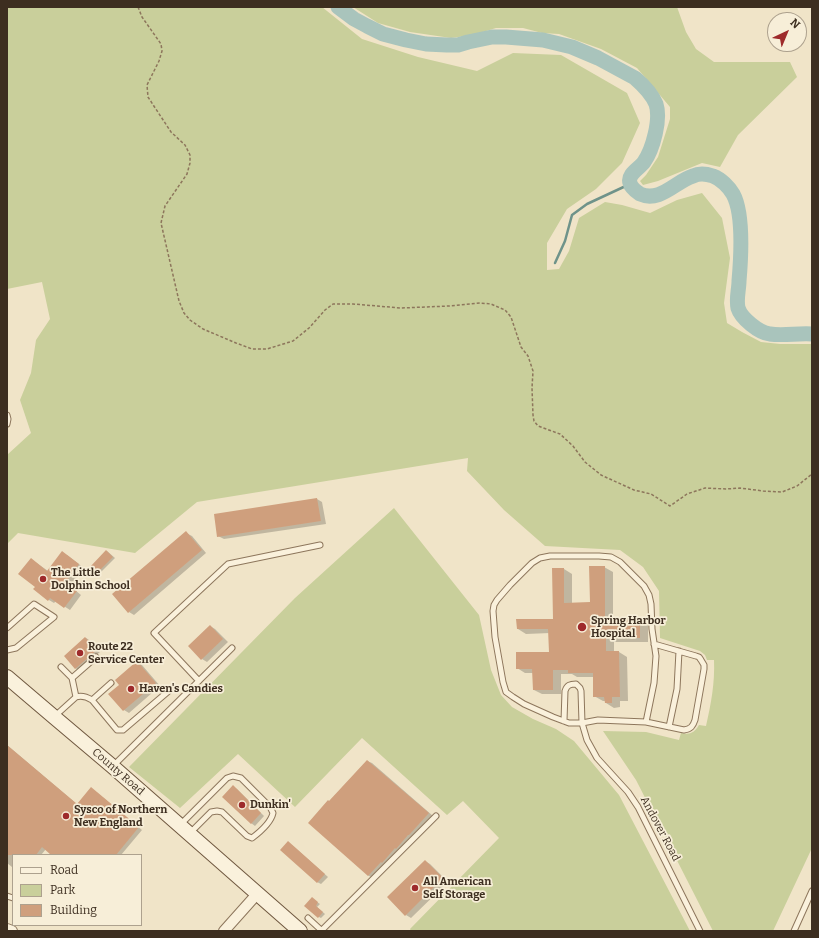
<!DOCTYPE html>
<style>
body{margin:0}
#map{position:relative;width:819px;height:938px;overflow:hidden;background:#f0e4c8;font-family:Bitter,serif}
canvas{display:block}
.frame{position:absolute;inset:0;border:8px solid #3d2e20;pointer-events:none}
.legend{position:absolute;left:12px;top:854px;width:130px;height:72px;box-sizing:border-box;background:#f7eed8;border:1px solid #ada18e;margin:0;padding:5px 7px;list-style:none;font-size:12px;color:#3d2e20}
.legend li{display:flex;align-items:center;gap:8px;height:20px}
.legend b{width:20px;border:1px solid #ada18e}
.north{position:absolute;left:767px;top:12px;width:40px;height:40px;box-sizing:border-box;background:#f7eed8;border:1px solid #ada18e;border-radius:50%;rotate:44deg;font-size:11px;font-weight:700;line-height:16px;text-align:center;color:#3d2e20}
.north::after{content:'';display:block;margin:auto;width:14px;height:18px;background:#9e2a2b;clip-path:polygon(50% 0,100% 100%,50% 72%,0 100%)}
</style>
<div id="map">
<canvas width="819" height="938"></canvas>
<div class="frame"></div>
<ul class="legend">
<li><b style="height:5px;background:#faf1dc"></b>Road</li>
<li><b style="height:11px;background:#c9cf9b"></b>Park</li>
<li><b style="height:11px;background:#cf9f7d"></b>Building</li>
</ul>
<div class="north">N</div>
</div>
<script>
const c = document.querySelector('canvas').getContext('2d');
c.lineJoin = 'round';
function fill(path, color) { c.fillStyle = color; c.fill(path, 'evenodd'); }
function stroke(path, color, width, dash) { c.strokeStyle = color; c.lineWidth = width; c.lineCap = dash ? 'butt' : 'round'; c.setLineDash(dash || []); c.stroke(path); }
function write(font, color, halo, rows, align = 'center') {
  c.font = font + ' Bitter,serif'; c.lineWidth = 3.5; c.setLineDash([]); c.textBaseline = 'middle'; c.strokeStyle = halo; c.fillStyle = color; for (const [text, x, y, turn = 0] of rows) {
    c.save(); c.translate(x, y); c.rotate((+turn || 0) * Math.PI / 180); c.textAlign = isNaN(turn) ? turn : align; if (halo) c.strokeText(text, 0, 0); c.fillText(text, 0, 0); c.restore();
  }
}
fill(new Path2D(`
 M 7,7 L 322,7 L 362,39 L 418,57 L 477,71 L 513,53 L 561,55 L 627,93 L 640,123 L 622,163 L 596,189 L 567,209 L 547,243 L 547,270 L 559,269 L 569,251 L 579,218 L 605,202 L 622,205 L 650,213 L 677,200 L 702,193 L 722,218 L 730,258 L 724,303 L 727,323 L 742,332 L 761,342 L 780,344 L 812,344 L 812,848 L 773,931 L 713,931 L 636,780 L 603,731 L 646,732 L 679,740 L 681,733 C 690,735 694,733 699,725 L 706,726 C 711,704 715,683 714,660 L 707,660 L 705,655 L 700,651 L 660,638 L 659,591 L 643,567 L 620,550 L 545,546 L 504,510 L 467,471 L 468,458 L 197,502 L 135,553 L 18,533 L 7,544 L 7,455 L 31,433 L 20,400 L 31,373 L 36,340 L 50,319 L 42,282 L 7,289 Z
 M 353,7 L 677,7 L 686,32 L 696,49 L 714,62 L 790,62 L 797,77 L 738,135 L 720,167 L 702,163 L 658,181 L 643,185 L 640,181 L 646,175 L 658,157 L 670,119 L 670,107 L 637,68 L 601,49 L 559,34 L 542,33 L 523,28 L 496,28 L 473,35 L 451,38 L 410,32 L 378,23 Z
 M 394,508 L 479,615 L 491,670 L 501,695 L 512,707 L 533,719 L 556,729 L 574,741 L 619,795 L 690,931 L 411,931 L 410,929 L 499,838 L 463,801 L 447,815 L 362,738 L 295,807 L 238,754 L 180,808 L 129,767 L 295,598 Z`), '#c9cf9b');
fill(new Path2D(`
 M 317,499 L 322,502 L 326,524 L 224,539 L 218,536 Z
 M 186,533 L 192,536 L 206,553 L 134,615 L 129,612 Z
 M 107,551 L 115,558 L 99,574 L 97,573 Z
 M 67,555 L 84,568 L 70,586 L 81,595 L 70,610 L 56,601 L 54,603 L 49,600 L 34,589 L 36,587 L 31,559 L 48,571 Z
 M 604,567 L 613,572 L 613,618 L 640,618 L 648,622 L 648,642 L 614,642 L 614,652 L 619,652 L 627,657 L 628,701 L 620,701 L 620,707 L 614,708 L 606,703 L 605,701 L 603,701 L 594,696 L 594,677 L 577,677 L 572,674 L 561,674 L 561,694 L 542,694 L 534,690 L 533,673 L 525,673 L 517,668 L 550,653 L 550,633 L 526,634 L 518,629 L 554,620 L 564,569 L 572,574 L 572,604 L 591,603 Z
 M 210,626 L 215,629 L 228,642 L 207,662 L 202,659 Z
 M 86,638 L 89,640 L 100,652 L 79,670 L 75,668 Z
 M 137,662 L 142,665 L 160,686 L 129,713 L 124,710 L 120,685 Z
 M 7,745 L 78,805 L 95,791 L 142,830 L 121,855 L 53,855 L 46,849 L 41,855 L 13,855 L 13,868 L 12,867 L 7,863 Z
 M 367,761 L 372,763 L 433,816 L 373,878 L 369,876 L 309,823 Z
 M 233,787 L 237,789 L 264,816 L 255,826 L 251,823 Z
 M 292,845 L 328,877 L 321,884 L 317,882 Z
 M 425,861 L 430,864 L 448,882 L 411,918 L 406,915 Z
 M 314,900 L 320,904 L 317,907 L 325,914 L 321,918 L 319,917 Z`), '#0003');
stroke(new Path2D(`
 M 555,263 L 565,241 L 572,215 L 587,204 L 630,184`), '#6f938a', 2.5);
stroke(new Path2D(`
 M 338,7 L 354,19 L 367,26 L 383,34 L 406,40 L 426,44 L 447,45 L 458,45 L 468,42 L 492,37 L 506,37 L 543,40 L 572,47 L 598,58 L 635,78 C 643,85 652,94 656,104 C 661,119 653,149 644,162 C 640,168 627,174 630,183 C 631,188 637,192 640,194 C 660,203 676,181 693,176 C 699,173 707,174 713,176 C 721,179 729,187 733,194 C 744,214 741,258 739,281 C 739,289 736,299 738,308 C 741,318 759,333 770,334 C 783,336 798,333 812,334`), '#a9c4bc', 15);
fill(new Path2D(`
 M 317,498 L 321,521 L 217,537 L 214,514 Z
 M 186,531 L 202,550 L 128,613 L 112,594 Z
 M 106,550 L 113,557 L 96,574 L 90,567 Z
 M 62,551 L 79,564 L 65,583 L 77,591 L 64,608 L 50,598 L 48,601 L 33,589 L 35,587 L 18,574 L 31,558 L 47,571 Z
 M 589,566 L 605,566 L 605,617 L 640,617 L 640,638 L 606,638 L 606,651 L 619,651 L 620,697 L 612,697 L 612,703 L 605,703 L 604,697 L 593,697 L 593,673 L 568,673 L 568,670 L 553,670 L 553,690 L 533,690 L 532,669 L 516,669 L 516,652 L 549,652 L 548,629 L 517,629 L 516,619 L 553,619 L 552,568 L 564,568 L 564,603 L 590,602 Z
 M 210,625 L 223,639 L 201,660 L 188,646 Z
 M 85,637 L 97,650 L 75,669 L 64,656 Z
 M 137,661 L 156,683 L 123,711 L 108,694 L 119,685 L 115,680 Z
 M 7,745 L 77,804 L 91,787 L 139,827 L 116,855 L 51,855 L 42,847 L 36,855 L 7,855 Z
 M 367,760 L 429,813 L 409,835 L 408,835 L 396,849 L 395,848 L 382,863 L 381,862 L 368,876 L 308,823 L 328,800 L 329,801 Z
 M 233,785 L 261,813 L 251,824 L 222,797 Z
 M 288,841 L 325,874 L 317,883 L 280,850 Z
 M 425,860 L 443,878 L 405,916 L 387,897 Z
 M 312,897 L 318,902 L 316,906 L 323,912 L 318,918 L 304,906 Z`), '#cf9f7d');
const lane = new Path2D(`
 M 7,415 L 8,419 L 7,424
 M 7,628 L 34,604 L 54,617 L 16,648 L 7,650
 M 61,667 L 72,678
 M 199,681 L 154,633 L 228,564 L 320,545
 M 76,697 L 72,678 L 96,657
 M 92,700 L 111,683
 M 55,716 L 76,697 C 82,695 87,697 92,700 L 117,730 L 123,730 L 171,689
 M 564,721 L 565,691 C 567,685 570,684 576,684 L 580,688 L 581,691 L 582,723 L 587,740 L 597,758 L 628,792 L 638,807 L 700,931
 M 646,722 L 654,683 L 656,656 L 652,629 L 651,604 L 649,595 L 644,586 L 620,562 L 611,557 L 599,556 L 550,556 L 540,558 L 532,563 L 510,585 L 497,600 L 494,605 L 493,611 L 495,637 L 503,682 L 506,692 L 513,697 L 524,704 L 553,717 L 569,723 L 582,723 L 598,720 L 646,722 L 684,730 C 691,729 693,726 695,720 L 704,669 L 704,665 L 701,660 L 699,657 L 696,656 L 654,644
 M 669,727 L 677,689 L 679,651
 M 113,766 L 232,648
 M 181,824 L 227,778 L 233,776 L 241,778 L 270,807 L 273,813 C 271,822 260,832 252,838 L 247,836 L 222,812 L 217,811 L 211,812 L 190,833
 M 7,896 L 13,898
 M 308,918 L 321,930
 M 321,931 L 436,816
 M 794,931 L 812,891`);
const street = new Path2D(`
 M 7,929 L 12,931
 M 224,931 L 257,894`);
const secondary = new Path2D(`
 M 7,677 L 54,717 L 112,766 L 300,931`);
stroke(lane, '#8d765c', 7);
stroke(street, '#8d765c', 12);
stroke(secondary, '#6f573f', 16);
stroke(new Path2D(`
 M 138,7 L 142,17 L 161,44 L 162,51 L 159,61 L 147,85 L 148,97 L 171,132 L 185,145 L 190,155 L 190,163 L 187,174 L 165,206 L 161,223 L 179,301 L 184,313 L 190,320 L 203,329 L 236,343 L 252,349 L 267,349 L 293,341 L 309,328 L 325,310 L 333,304 L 353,304 L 401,308 L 449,306 L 480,303 L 491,304 L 505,310 L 511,317 L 521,347 L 528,356 L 533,371 L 532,388 L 533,415 L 534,421 L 538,426 L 560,434 L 573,446 L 585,462 L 601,475 L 634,490 L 651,494 L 670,506 L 687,494 L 705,488 L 726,489 L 740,488 L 763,491 L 782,492 L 797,486 L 812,474`), '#8d765c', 1.5, [3, 2]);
stroke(lane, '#faf1dc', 5);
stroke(street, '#faf1dc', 10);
stroke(secondary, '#faf1dc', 14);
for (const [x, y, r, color] of [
 [43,579,4,"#9e2a2b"],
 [582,627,5,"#9e2a2b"],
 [80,653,4,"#9e2a2b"],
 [131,689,4,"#9e2a2b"],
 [242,805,4,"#9e2a2b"],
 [66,816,4,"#9e2a2b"],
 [415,888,4,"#9e2a2b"]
]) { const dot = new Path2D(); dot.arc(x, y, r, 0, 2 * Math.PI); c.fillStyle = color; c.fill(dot); stroke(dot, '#f7eed8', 1.5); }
write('bold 11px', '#3d2e20', '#f7eed8', [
 ["The Little",51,573],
 ["Dolphin School",51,586],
 ["Spring Harbor",591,621],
 ["Hospital",591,634],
 ["Route 22",88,647],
 ["Service Center",88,660],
 ["Haven's Candies",139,689],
 ["Dunkin'",250,805],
 ["Sysco of Northern",74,810],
 ["New England",74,823],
 ["All American",423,882],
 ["Self Storage",423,895]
], 'left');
write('11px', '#3d2e20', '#f7eed8', [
 ["County Road",118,772,41],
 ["Andover Road",660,829,62]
]);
</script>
